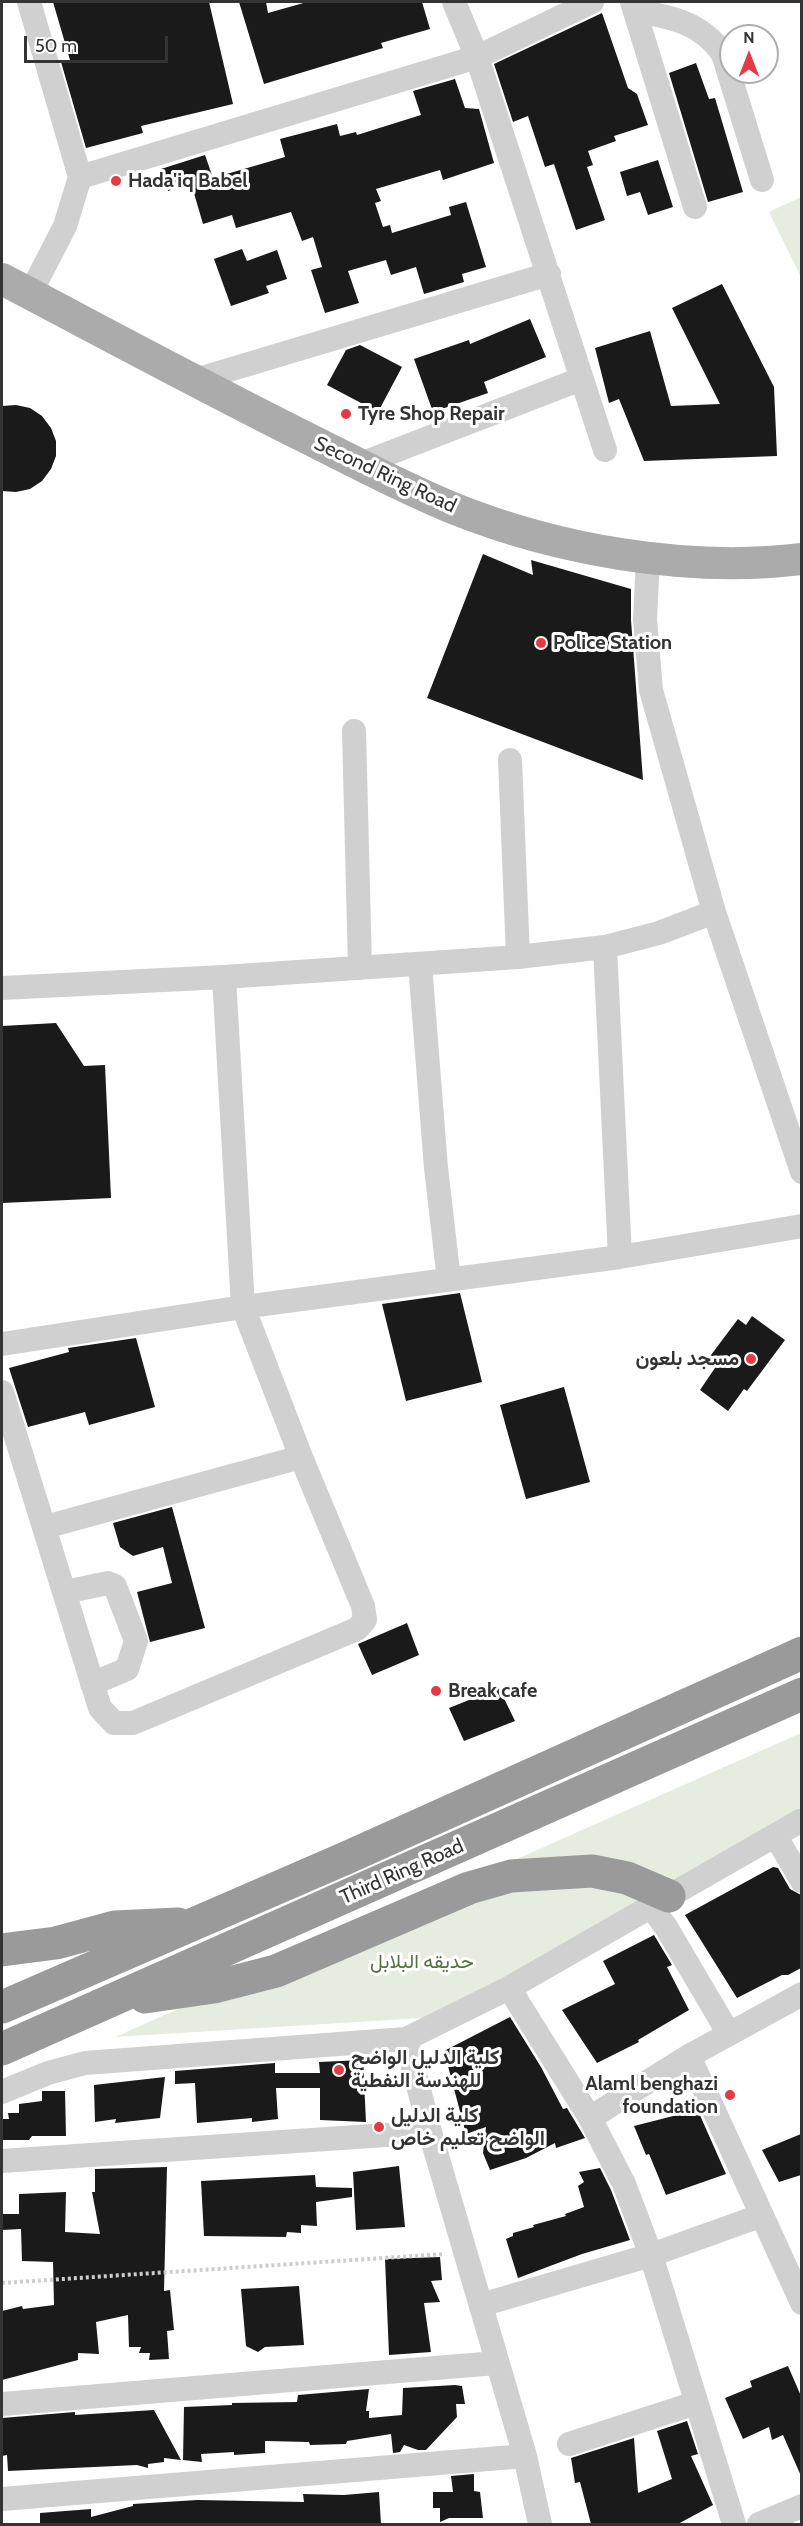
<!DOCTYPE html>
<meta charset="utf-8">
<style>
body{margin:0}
#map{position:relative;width:803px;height:2526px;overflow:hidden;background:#fff;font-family:Cabin,sans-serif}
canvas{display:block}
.frame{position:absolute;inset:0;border:3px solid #333;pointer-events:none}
.north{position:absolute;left:719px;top:24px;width:60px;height:60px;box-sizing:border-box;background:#fff;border:2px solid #adadad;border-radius:50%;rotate:0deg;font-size:16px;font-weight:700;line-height:24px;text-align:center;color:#333}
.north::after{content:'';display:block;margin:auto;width:21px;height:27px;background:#e63946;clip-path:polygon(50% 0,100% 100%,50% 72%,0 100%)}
.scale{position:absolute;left:24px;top:36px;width:144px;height:27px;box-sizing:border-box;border:3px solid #333;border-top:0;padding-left:8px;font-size:18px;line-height:21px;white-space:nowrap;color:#333;-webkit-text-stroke:4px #fff;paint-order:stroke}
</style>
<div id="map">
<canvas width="803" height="2526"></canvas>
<div class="frame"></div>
<div class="north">N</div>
<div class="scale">50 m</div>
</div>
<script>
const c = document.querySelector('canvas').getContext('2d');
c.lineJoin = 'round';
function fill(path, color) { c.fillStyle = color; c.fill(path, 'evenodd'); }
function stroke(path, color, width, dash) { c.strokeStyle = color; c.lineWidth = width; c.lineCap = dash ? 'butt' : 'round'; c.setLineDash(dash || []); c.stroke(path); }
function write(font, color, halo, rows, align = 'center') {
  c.font = font + ' Cabin,Vazirmatn,sans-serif'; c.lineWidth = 6; c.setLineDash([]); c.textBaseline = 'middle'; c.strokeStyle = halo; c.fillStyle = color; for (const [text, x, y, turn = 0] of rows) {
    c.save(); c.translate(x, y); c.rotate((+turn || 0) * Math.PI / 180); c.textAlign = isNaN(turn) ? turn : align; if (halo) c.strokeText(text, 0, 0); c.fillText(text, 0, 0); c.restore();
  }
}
fill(new Path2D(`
 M 801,197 L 801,277 L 769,212 Z
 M 801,1733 L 801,1807 L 601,1925 L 437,2017 L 115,2037 Z`), '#e6ecdf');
fill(new Path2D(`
 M 53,2 L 209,2 L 233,104 L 141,126 L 143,133 L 86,148 L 61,62 L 70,60 Z
 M 239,2 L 266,2 L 268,13 L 307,2 L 422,2 L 430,29 L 381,43 L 383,48 L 264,84 Z
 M 602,13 L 628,88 L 637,94 L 648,125 L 614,136 L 616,141 L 588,151 L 593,165 L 587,167 L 605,220 L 576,230 L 554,164 L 545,167 L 528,116 L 513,122 L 494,64 Z
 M 696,63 L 709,99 L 715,98 L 743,192 L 708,202 L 669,73 Z
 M 455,79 L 465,108 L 479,109 L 494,163 L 443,180 L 440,170 L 376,189 L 381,201 L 375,203 L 383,227 L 390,225 L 392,233 L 451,215 L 449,207 L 466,202 L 486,267 L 462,274 L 464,282 L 424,294 L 416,267 L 391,275 L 386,260 L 348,271 L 359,303 L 325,313 L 311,270 L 322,267 L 313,237 L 302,241 L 291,212 L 236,228 L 232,215 L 203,224 L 191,183 L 168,191 L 161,169 L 205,155 L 213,178 L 285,157 L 280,139 L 337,124 L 340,136 L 356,132 L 357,135 L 421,115 L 413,91 Z
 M 658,160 L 673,207 L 648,215 L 640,192 L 627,196 L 620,172 Z
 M 242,249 L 247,261 L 277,250 L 287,279 L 266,286 L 269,293 L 231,306 L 214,259 Z
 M 722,284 L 774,387 L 777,456 L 644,461 L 619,399 L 609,403 L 595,348 L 650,331 L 671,406 L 720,404 L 672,308 Z
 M 530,319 L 546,357 L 484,382 L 488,393 L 433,412 L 414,359 L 469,340 L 470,344 Z
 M 360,345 L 402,367 L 378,412 L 327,385 L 346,350 Z
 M 16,405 L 30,408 L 42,416 L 51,428 L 56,441 L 56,456 L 51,469 L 42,481 L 30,489 L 16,492 L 2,491 L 2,406 Z
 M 483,554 L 533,575 L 531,560 L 631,589 L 631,620 L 643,780 L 427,698 Z
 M 56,1023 L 84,1066 L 105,1065 L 111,1198 L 2,1203 L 2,1026 Z
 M 460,1293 L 482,1382 L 406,1401 L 382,1304 Z
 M 752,1316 L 785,1340 L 747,1391 L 744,1389 L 728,1411 L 700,1390 L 717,1365 L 708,1359 L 738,1319 L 746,1325 Z
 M 136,1338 L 155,1407 L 89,1425 L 85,1412 L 28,1427 L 9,1368 L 69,1352 L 68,1348 Z
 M 564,1387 L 590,1482 L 526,1499 L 500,1405 Z
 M 172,1507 L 205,1628 L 150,1642 L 137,1592 L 172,1583 L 163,1547 L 133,1556 L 120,1547 L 113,1523 Z
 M 407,1623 L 419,1655 L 372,1675 L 358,1644 Z
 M 499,1688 L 515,1721 L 464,1741 L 449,1708 Z
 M 773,1867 L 778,1868 L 790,1889 L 801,1895 L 801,1968 L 788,1975 L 782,1975 L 737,1998 L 685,1915 Z
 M 654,1935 L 672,1965 L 667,1967 L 689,2010 L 638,2040 L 639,2042 L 597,2063 L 562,2010 L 615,1984 L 603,1961 Z
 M 510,2017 L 541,2067 L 563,2109 L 567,2108 L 585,2138 L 556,2148 L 555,2143 L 526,2158 L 490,2170 L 483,2153 L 486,2127 L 466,2134 L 444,2051 Z
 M 363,2060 L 366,2122 L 320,2120 L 320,2088 L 276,2088 L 278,2119 L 252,2122 L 252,2118 L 197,2123 L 195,2083 L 175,2084 L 175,2071 L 275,2063 L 275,2073 L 320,2073 L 319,2062 Z
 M 165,2077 L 160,2118 L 115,2123 L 116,2119 L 95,2122 L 94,2085 Z
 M 42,2091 L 65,2091 L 66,2136 L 32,2136 L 29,2140 L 2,2140 L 2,2119 L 9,2119 L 8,2113 L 19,2113 L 19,2104 L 42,2101 Z
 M 695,2104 L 726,2174 L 666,2195 L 649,2154 L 646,2155 L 634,2126 L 677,2115 L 679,2107 Z
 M 801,2134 L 801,2175 L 779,2182 L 762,2150 Z
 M 399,2166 L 405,2227 L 356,2230 L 353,2172 Z
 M 167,2167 L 164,2291 L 170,2290 L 174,2330 L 167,2331 L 169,2359 L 149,2360 L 150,2353 L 139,2353 L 141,2347 L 129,2347 L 128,2315 L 96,2322 L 99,2354 L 78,2353 L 78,2360 L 2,2380 L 2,2311 L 22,2306 L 23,2309 L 54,2305 L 53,2262 L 22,2261 L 21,2229 L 2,2230 L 2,2214 L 19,2214 L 19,2194 L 66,2192 L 65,2232 L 100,2234 L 92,2192 L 95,2192 L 95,2169 Z
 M 600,2168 L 611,2190 L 630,2240 L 582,2254 L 518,2278 L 506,2239 L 513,2236 L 513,2233 L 534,2227 L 533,2225 L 566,2216 L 565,2214 L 584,2207 L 578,2186 L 584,2182 L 579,2172 Z
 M 315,2175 L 316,2187 L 352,2188 L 352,2197 L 316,2202 L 317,2226 L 301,2225 L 301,2233 L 287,2232 L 286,2237 L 204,2236 L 201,2181 Z
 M 440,2257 L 442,2280 L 431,2281 L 440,2302 L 424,2303 L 431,2352 L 389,2355 L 385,2259 Z
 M 299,2286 L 304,2345 L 265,2347 L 258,2352 L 246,2346 L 241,2289 Z
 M 788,2366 L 801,2396 L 801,2476 L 783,2435 L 772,2440 L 769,2427 L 743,2439 L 725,2398 L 752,2387 L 750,2381 Z
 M 455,2385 L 462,2386 L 465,2404 L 456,2404 L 457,2417 L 426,2450 L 418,2450 L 404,2445 L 400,2452 L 393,2453 L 391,2434 L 347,2441 L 346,2444 L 310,2445 L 309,2442 L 265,2441 L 265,2453 L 234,2455 L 234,2452 L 201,2454 L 202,2462 L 183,2460 L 184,2407 L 232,2405 L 232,2403 L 297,2402 L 298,2395 L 369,2389 L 366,2411 L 369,2411 L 369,2418 L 402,2415 L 403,2388 Z
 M 154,2410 L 181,2460 L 164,2458 L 164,2462 L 148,2464 L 148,2468 L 137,2465 L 8,2471 L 7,2455 L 2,2456 L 2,2418 L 75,2412 L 75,2415 Z
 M 687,2421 L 698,2454 L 691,2456 L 713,2505 L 678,2524 L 591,2524 L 580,2482 L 575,2483 L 571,2458 L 634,2438 L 638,2493 L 672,2479 L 657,2431 Z
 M 474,2474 L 474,2491 L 480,2492 L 483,2518 L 449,2518 L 440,2522 L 440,2508 L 433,2508 L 433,2492 L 453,2492 L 451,2476 Z
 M 379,2492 L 381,2524 L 40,2524 L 40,2513 L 91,2509 L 91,2517 L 133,2506 L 133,2504 L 197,2500 L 304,2502 L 303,2494 L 344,2495 Z`), '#1a1a1a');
stroke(new Path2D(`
 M 2,2283 L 445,2254`), '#cdcdcd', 4, [3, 3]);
stroke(new Path2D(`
 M 29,2 L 80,177 L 65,226 L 30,294
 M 454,2 L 477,57 L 605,450
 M 632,2 L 695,207
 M 635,11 C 670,16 702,23 723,54 L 762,180
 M 80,177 L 477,57 L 592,2
 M 192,381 L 549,274
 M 361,464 L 581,379
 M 648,558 L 645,619 L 651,690 L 714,912 L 802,1172
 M 354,731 L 360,968
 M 510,760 L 518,957
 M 605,947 L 620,1257
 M 420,964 L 436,1168 L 449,1280
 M 2,988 L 224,977 L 518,957 L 605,947 L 659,933 L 714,912
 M 2,1344 L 243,1307 L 620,1257 L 802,1226
 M 2,1392 L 100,1708 L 114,1723 L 133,1723 L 357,1629 L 365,1620 L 363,1606 L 301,1457 L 243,1307 L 224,977
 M 45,1527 L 301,1457
 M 65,1592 L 108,1583 L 115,1586 L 136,1641 L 127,1669 L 92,1684
 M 775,1835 L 802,1881
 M 651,1907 L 666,1927 L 729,2034
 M 509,1988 L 590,2118 L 624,2184 L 651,2255 L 734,2524
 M 406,2039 L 430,2132 L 525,2456 L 540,2524
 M 689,2056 L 802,2303
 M 2,2092 L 48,2073 L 85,2063 L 406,2039 L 509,1988 L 802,1820
 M 590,2118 L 689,2056 L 802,1994
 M 2,2161 L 430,2132
 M 481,2305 L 651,2255 L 760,2216
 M 2,2404 L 496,2363
 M 569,2444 L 696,2403
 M 2,2499 L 525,2456
 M 759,2524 L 802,2506`), '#d0d0d0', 24);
stroke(new Path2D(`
 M 2,279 C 101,331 199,384 299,434 C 349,459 399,486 450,507 C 556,550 687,573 802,559`), '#ababab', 32);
stroke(new Path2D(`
 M 2,1950 L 56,1943 L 115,1927 L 178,1924
 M 145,1997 L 214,1987 L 276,1971 L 469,1888 L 511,1876 L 592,1871 L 627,1878 L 669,1896
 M 2,2007 L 346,1858 L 802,1653
 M 2,2049 L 802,1694`), '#9a9a9a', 33);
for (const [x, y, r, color] of [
 [116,181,6,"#e63946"],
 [346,414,6,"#e63946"],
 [541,643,6,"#e63946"],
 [751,1359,6,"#e63946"],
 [436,1691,6,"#e63946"],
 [339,2070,6,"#e63946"],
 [730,2095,6,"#e63946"],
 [379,2127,6,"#e63946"]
]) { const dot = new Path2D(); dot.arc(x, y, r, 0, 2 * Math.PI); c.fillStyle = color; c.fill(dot); stroke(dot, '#fff', 2); }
write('bold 20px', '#333', '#fff', [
 ["Hada'iq Babel",128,181],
 ["Tyre Shop Repair",358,414],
 ["Police Station",553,643],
 ["مسجد بلعون",739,1359,"right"],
 ["Break cafe",448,1691],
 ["كلية الدليل الواضح",351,2058],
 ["للهندسة النفطية",351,2081],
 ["Alaml benghazi",718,2084,"right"],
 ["foundation",718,2107,"right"],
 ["كلية الدليل",391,2116],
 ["الواضح تعليم خاص",391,2139]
], 'left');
write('20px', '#333', '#fff', [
 ["Second Ring Road",385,475,25],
 ["Third Ring Road",402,1872,-24]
]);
write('20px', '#56703f', '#fff', [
 ["حديقه البلابل",422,1962]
]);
</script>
